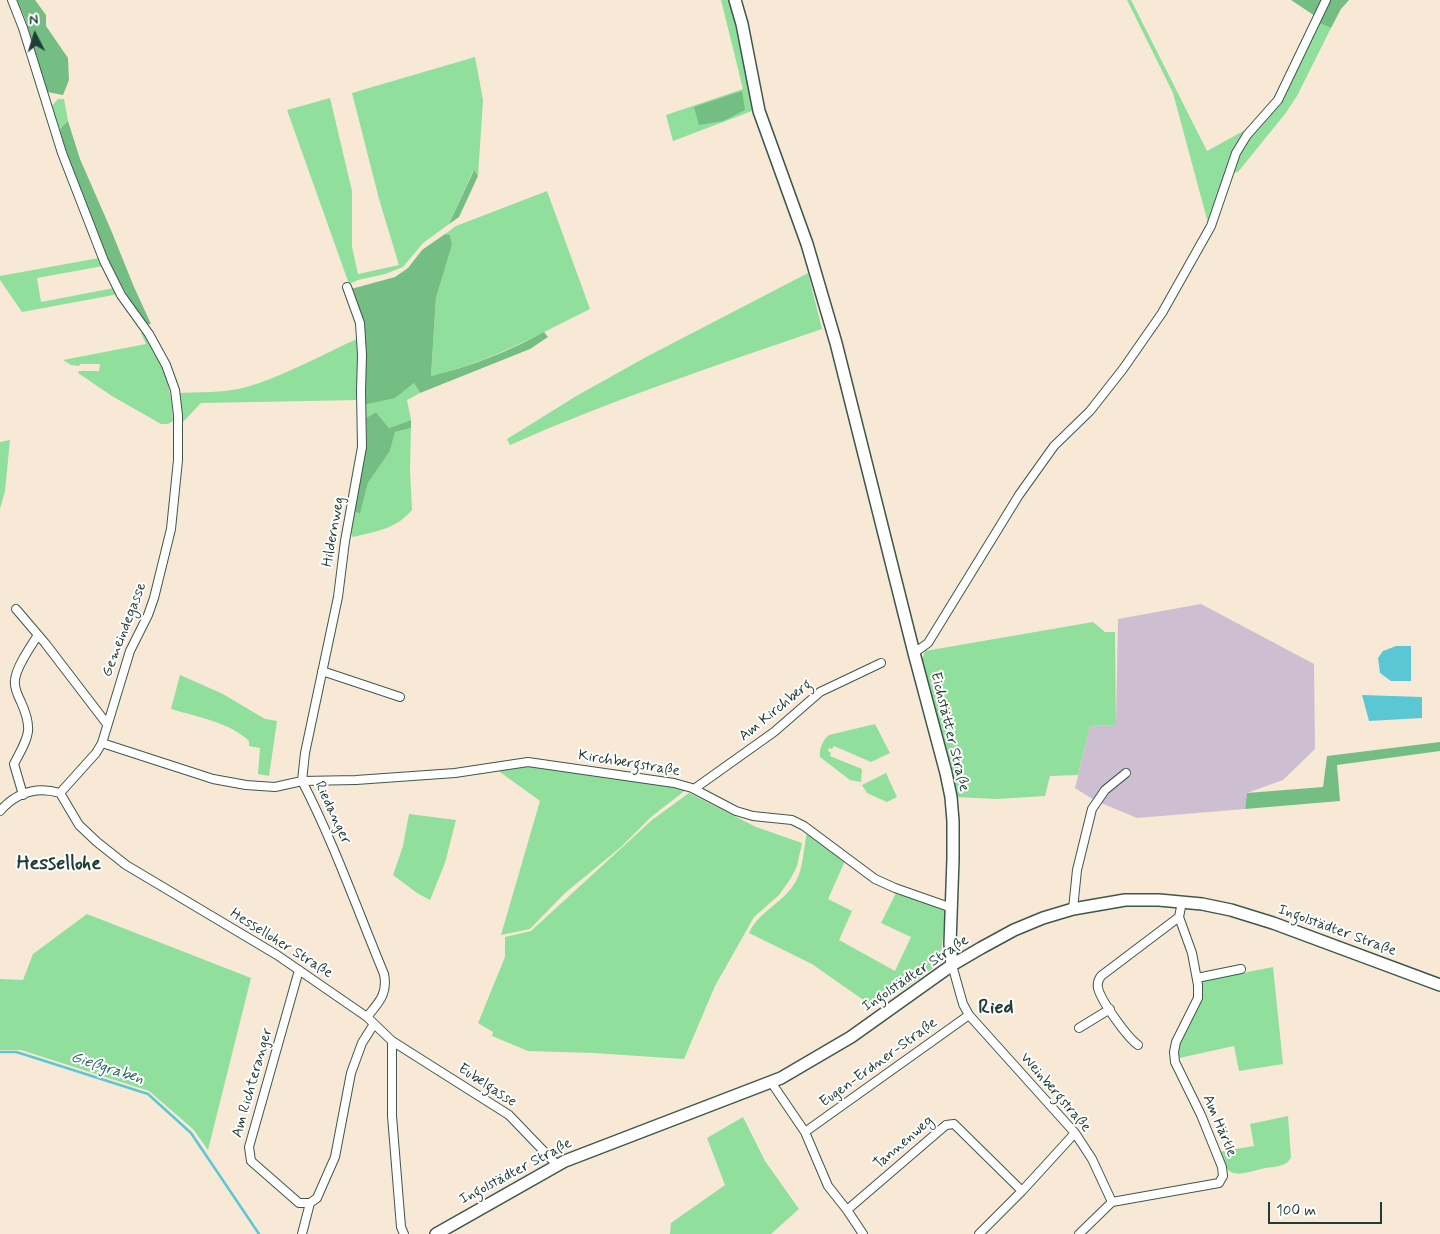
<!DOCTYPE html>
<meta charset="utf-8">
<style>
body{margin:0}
#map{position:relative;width:1440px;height:1234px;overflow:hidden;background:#f7e9d5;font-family:Mynerve,sans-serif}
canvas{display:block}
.north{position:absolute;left:10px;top:10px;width:50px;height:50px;-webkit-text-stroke:4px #fff;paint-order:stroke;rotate:355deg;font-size:14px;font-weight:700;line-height:20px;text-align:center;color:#1f3d34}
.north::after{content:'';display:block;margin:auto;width:18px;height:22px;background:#1f3d34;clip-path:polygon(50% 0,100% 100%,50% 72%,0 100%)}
.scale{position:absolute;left:1268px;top:1202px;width:114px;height:22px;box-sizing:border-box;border:2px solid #1f3d34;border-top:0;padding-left:6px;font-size:15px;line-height:18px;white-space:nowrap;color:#1f3d34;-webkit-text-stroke:4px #fff;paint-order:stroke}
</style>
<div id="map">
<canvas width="1440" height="1234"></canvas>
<div class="north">N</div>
<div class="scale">100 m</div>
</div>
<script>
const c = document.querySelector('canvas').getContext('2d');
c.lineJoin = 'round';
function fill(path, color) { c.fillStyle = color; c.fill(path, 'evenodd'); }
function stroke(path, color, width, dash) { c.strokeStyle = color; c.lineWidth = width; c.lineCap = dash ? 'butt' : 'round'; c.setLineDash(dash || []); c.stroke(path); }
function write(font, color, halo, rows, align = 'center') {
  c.font = font + ' Mynerve,sans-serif'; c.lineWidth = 4; c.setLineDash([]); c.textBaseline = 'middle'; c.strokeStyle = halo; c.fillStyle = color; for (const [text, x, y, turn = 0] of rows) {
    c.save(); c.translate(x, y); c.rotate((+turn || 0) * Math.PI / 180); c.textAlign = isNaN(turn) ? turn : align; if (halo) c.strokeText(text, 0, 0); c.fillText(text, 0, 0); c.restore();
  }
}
fill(new Path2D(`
 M 1201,604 L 1314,664 L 1315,749 L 1283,780 L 1247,793 L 1245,809 L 1137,818 L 1094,800 L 1075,788 L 1090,726 L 1116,725 L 1118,619 Z`), '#cdbed2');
fill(new Path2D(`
 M 721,0 L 730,0 L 749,88 L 752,111 L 673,141 L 666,115 L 743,89 Z
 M 1127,0 L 1131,0 L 1207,151 L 1247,129 L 1242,135 L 1208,223 L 1173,93 Z
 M 1319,23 L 1331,28 L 1297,96 L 1285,114 L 1238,172 L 1233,173 L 1241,147 L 1262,122 Z
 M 475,57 L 483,100 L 478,176 L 473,171 L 449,224 L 423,243 L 403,267 L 385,274 L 358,280 L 349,284 L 287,110 L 330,98 L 352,191 L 352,247 L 358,274 L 399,265 L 379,199 L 352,93 Z
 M 58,99 L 64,99 L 68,121 L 60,129 L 51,107 Z
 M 547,191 L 590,309 C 538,335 487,363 431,376 L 436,298 L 452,245 L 450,235 L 445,234 L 456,226 Z
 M 99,258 L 103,266 L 37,278 L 41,302 L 114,288 L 119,294 L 22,312 L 0,280 L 0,276 Z
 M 808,273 L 822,329 C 717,365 611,400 510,445 L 507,439 L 578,395 L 648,356 Z
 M 143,332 C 162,358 172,388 173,421 L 168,424 L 161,424 L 112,396 L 78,373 L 79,371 L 99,371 L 100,364 L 80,364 L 79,366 L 71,365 L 63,360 L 146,344 L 141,333 Z
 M 359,338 L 358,400 L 201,403 L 182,423 L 178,393 C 199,392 222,393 243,388 C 283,377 321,355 359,338 Z
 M 414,383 L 420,393 L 407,400 L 411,420 L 389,428 L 376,412 L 366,418 L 363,405 L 395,397 Z
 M 411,428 L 410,469 L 412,510 C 396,529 377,531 353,537 L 349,531 L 354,511 L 360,514 L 368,483 L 390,451 L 395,432 Z
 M 10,440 L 5,491 L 0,509 L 0,442 Z
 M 1093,622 L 1105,632 L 1115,632 L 1116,725 L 1090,726 L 1078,775 L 1050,776 L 1045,796 L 997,799 L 954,797 L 950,766 L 923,671 L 922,659 L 925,651 Z
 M 180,675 L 223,694 L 265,719 L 277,721 L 269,776 L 258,774 L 260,748 L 249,746 L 249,741 C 229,722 198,717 171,709 Z
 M 875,724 L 890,753 L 871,762 L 834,746 L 832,749 L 829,748 L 828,751 L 831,753 L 830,756 L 862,769 L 861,782 L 850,780 L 820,757 C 819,749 822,741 829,735 Z
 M 519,767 L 541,767 L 687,789 L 651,817 L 621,847 L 565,893 L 530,929 L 501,935 L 540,801 L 500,772 L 502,768 Z
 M 886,773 L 897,797 L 887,802 L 867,793 L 862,785 Z
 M 689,793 L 756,827 L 802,843 L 797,866 L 791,878 L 779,895 L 754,917 L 715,986 L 684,1059 L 593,1053 L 528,1051 L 492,1036 L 493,1032 L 478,1023 L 505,957 L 505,937 L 531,931 L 652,820 Z
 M 409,814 L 456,820 L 445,863 L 430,900 L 417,893 L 393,875 L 403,846 Z
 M 807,832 L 845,861 L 828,899 L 852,911 L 839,940 L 895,971 L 911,937 L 881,923 L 897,891 L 946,910 L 941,953 L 937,965 L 904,989 L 869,1004 L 812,964 L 749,933 C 759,911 784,903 796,881 C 803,869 804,846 807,832 Z
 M 87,914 L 251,978 L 208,1150 L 193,1129 L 149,1091 L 21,1050 L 0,1050 L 0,979 L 23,980 L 33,954 Z
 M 1273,967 L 1283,1064 L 1239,1071 L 1234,1046 L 1179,1058 L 1178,1046 L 1201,981 Z
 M 1288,1116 L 1291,1157 L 1288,1162 C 1281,1167 1270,1167 1261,1169 C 1237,1175 1228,1180 1219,1152 L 1254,1146 L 1250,1124 Z
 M 743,1117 L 765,1161 L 799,1209 L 771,1234 L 670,1234 L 671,1223 L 725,1185 L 707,1138 Z`), '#91df9c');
fill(new Path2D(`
 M 17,0 L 35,0 L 46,15 L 46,26 L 68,58 L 69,80 L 63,95 L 47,92 L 25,18 Z
 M 1291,0 L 1324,0 L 1315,16 Z
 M 1331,0 L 1349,0 L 1341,9 L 1331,28 L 1319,23 L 1328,4 Z
 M 742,91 L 745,110 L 723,121 L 699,125 L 694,107 Z
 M 68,121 L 80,159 L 111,230 L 134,287 L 151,324 L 146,324 C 123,292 109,262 94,226 C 81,195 68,163 60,129 Z
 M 474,170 L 478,176 L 459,217 L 449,224 Z
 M 445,234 L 450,235 L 452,245 L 436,298 L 431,376 C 470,367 509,351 544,332 L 548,337 L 530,349 L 420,393 L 414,383 L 395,398 L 363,405 L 366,353 L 363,330 L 351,289 L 395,277 L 408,268 L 422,250 Z
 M 376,412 L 389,428 L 411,420 L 411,428 L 395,432 L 390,451 L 368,483 L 360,514 L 354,511 L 367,442 L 366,418 Z
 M 1440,742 L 1440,751 L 1337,765 L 1340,801 L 1245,809 L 1247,793 L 1323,787 L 1327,756 Z`), '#74be84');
fill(new Path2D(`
 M 1396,646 L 1411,646 L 1411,681 L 1391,681 L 1380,673 L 1378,658 L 1383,651 Z
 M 1362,695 L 1422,697 L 1422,718 L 1369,721 Z`), '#5bc7d4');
stroke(new Path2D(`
 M 0,1052 L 16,1052 L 26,1055 L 148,1094 L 191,1133 L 259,1234`), '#5bc7d4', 2.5);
const street = new Path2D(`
 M 12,0 L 23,28 L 62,153 L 104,261 L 121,295 L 149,334 L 166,365 L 175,390 L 178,415 L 178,460 L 171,529 L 154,598 L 148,615 L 130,651 L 102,743 L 96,753 L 60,793
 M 16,609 L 45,643 L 107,724
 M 914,653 L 928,643 L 1019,495 L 1054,446 L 1090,411 L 1123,369 L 1162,313 L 1211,226 L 1236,153 L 1247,135 L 1278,100 L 1326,0
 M 322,671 L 400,697
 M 102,743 L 213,779 L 246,785 L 275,787 L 302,781 L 356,780 L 455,773 L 528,762 L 674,783 L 692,788 L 736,811 L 753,816 L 792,820 L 804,826 L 875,879 L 895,888 L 952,908
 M 302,781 L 305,753 L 338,597 L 345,541 L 362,447 L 361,391 L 362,355 L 360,323 L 347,287
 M 302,781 C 334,843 357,909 384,974 C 388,994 379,1002 367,1017
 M 694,789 L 774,732 L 820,692 L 881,663
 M 23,795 L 14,764 C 28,737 34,731 21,702 C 18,696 14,686 15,680 C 16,667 31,646 38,635
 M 0,811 C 16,793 36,786 60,793 L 79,825 L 97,842 L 126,865 L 277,955 L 367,1017 L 392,1041 L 509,1115 L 557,1165
 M 1073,909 L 1077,870 L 1092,809 L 1105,790 L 1126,773
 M 952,965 L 963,1004 L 969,1015 L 1075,1133 L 1092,1159 L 1112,1202
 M 299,970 L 249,1147 L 251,1161 L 299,1203 L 310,1203 L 317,1198 L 335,1157 L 351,1073 L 362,1043 L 374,1024
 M 1197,978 L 1241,969
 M 1079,1028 L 1110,1009
 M 392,1041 L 392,1116 L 401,1227 L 404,1234
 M 1138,1045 C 1127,1037 1101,1001 1098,988 C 1097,983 1098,980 1101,976 L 1179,917
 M 771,1082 L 805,1132 L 828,1186 L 847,1210 L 863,1234
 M 805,1132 L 969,1015
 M 1112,1202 L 1219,1183 L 1223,1176 L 1222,1167 L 1201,1115 L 1175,1062 L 1174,1052 L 1176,1042 L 1198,998 L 1198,985 L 1192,953 L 1179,917 L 1182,902
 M 847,1210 L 946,1125 L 954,1124 L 1022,1191
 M 302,1234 L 310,1203
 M 979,1234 L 1022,1191 L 1075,1133
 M 1079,1234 L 1112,1202`);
const secondary = new Path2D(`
 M 735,0 L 742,24 L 759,111 L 807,244 L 836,343 L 914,653 L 946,773 L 951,797 L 953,821 L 953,859 L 950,944 L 952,965
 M 436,1234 L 565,1161 L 781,1078 L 851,1037 L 952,965 L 981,948 L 1014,930 L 1043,918 L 1073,909 L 1125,900 L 1159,900 L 1202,904 L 1231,910 L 1273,923 L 1440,985`);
stroke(street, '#3f574c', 10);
stroke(secondary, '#3f574c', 14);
stroke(street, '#fff', 8);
stroke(secondary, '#fff', 11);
write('15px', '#1f3d34', '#fff', [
 ["Hildernweg",334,532,-80],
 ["Gemeindegasse",125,630,-69],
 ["Am Kirchberg",776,711,-39],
 ["Eichstätter Straße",949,732,76],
 ["Kirchbergstraße",629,764,9],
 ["Riedanger",332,813,65],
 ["Ingolstädter Straße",1337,931,20],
 ["Hesselloher Straße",281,944,32],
 ["Ingolstädter Straße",916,974,-34],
 ["Eugen-Erdner-Straße",879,1063,-36],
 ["Am Richteranger",253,1083,-74],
 ["Eubelgasse",487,1086,33],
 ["Weinbergstraße",1055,1093,49],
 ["Am Härtle",1219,1126,67],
 ["Tannenweg",904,1143,-41],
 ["Ingolstädter Straße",516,1172,-28]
]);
write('italic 16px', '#316664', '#fff', [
 ["Gießgraben",107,1069,18]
]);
write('bold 20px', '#1f3d34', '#fff', [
 ["Hessellohe",59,865],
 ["Ried",996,1009]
]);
</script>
